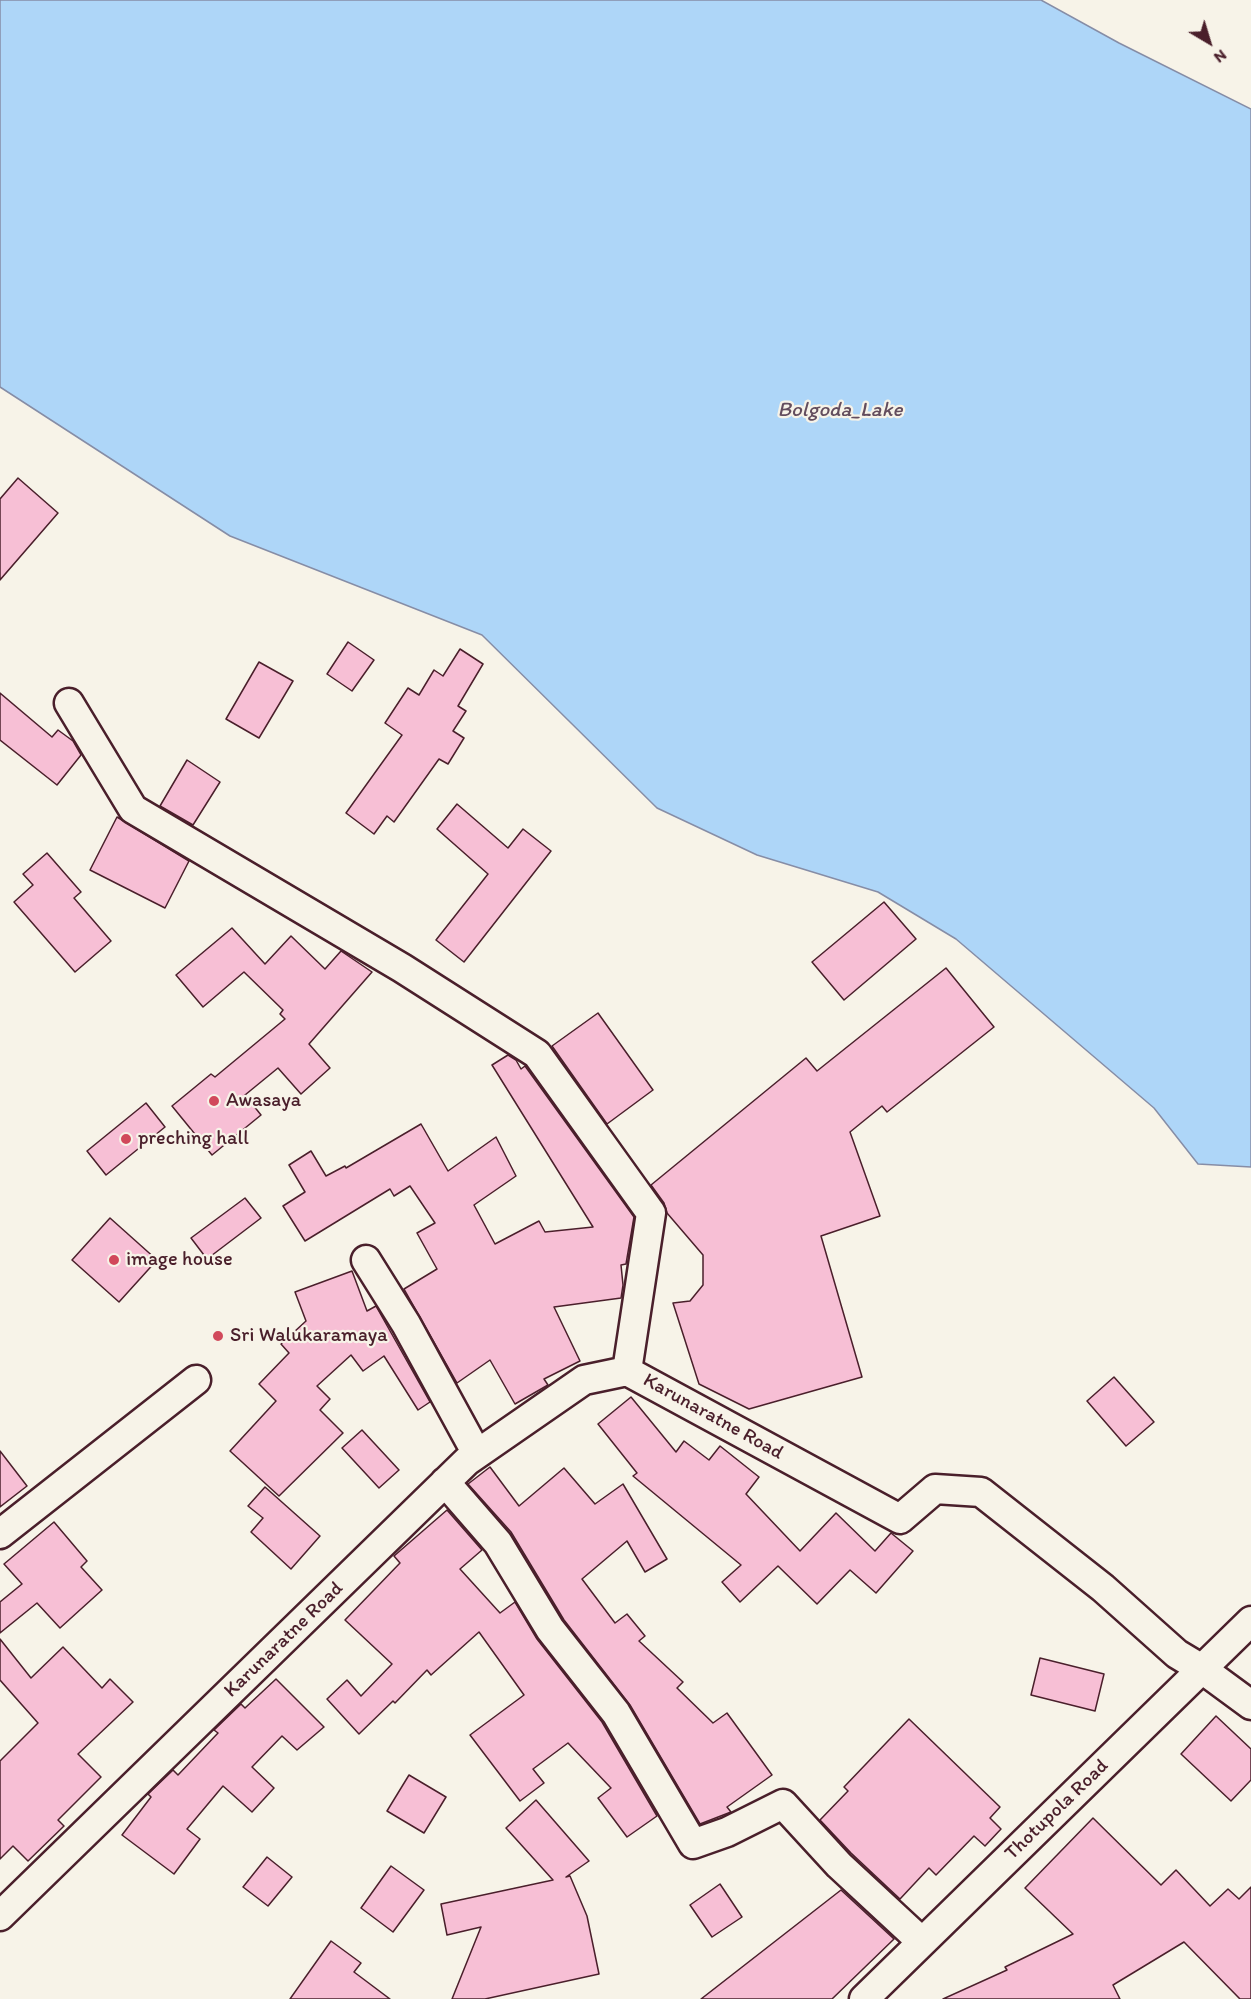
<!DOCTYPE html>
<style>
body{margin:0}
#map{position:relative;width:1251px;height:1999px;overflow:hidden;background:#f7f3e8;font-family:Itim,sans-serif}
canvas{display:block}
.north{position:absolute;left:1179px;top:12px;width:60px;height:60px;-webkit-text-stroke:4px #f7f3e8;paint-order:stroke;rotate:142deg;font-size:16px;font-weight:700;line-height:24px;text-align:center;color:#4a1f2b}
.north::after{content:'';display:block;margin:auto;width:21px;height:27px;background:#4a1f2b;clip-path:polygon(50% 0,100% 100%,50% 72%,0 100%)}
</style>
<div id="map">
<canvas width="1251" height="1999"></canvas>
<div class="north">N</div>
</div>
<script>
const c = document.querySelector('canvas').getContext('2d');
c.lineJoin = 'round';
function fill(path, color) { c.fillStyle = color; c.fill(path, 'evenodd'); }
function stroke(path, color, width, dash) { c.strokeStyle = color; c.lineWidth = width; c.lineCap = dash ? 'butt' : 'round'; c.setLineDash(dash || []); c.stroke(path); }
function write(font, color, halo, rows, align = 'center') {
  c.font = font + ' Itim,sans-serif'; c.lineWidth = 4.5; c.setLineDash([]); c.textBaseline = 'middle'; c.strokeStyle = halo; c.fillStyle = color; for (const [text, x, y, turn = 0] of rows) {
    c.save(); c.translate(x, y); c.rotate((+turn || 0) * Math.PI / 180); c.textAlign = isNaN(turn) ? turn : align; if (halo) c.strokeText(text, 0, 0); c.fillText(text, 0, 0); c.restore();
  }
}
const water = new Path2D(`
 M 0,0 L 1041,0 L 1119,43 L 1251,109 L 1251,1167 L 1198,1164 L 1154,1108 L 956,939 L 878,892 L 757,855 L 657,808 L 482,635 L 230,536 L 0,387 Z`);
fill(water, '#aed6f8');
stroke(water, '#868da6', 1.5);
const building = new Path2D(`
 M 18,478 L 58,513 L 0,580 L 0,499 Z
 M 348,642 L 374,660 L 352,691 L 327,674 Z
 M 460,649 L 483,664 L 458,706 L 466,711 L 453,731 L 464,738 L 448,764 L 439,759 L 394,822 L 387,816 L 374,834 L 346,813 L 402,735 L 385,723 L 408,688 L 419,695 L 434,670 L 443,676 Z
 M 259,662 L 293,681 L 259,738 L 226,719 Z
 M 0,693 L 52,737 L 58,730 L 73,741 L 81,755 L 57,785 L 0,740 Z
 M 187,760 L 220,782 L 193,825 L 160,806 Z
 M 457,804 L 508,848 L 523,829 L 551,851 L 464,962 L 436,940 L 488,874 L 437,829 Z
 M 117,817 L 189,861 L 165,908 L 90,870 Z
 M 47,853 L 81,892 L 74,898 L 111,941 L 75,972 L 14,902 L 33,885 L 23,874 Z
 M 884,902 L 916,939 L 844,1000 L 812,962 Z
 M 232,928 L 265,964 L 291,936 L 325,969 L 341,951 L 372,972 L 309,1044 L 330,1068 L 301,1094 L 278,1068 L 245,1095 L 261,1115 L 212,1155 L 172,1106 L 211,1074 L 215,1077 L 285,1019 L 280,1014 L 283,1010 L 244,972 L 203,1007 L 176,975 Z
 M 946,968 L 994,1027 L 887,1112 L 882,1106 L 850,1132 L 880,1216 L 821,1236 L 862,1377 L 749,1409 L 699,1384 L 673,1303 L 690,1301 L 703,1285 L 703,1255 L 667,1213 L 664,1203 L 651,1185 L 806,1058 L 817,1071 Z
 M 598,1013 L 653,1090 L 607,1124 L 552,1046 Z
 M 508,1055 L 516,1060 L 521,1069 L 525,1066 L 634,1217 L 626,1264 L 621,1265 L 623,1285 L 621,1298 L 554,1307 L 580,1361 L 544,1379 L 548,1385 L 515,1404 L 490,1360 L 457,1383 L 404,1289 L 437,1269 L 417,1233 L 435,1223 L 410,1186 L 394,1196 L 390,1189 L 305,1241 L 283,1206 L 305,1192 L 289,1165 L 311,1151 L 326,1176 L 345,1166 L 346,1168 L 421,1124 L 448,1171 L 496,1137 L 516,1176 L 474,1205 L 495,1244 L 539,1221 L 545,1232 L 593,1227 L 492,1065 Z
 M 146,1103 L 165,1127 L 106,1175 L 87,1151 Z
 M 245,1198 L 261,1218 L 207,1259 L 191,1238 Z
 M 110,1218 L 157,1260 L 119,1302 L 72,1260 Z
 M 352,1271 L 367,1311 L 376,1306 L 430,1402 L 418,1410 L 384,1356 L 363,1371 L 351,1355 L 317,1386 L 330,1399 L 320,1410 L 343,1433 L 279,1496 L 230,1451 L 276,1401 L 259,1384 L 289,1353 L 281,1344 L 306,1321 L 295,1292 Z
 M 1114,1377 L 1154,1422 L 1126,1446 L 1087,1401 Z
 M 631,1397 L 676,1452 L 684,1441 L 709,1460 L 720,1446 L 759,1477 L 746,1494 L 800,1551 L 836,1513 L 875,1551 L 891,1533 L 913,1551 L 876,1593 L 850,1570 L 817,1604 L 778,1566 L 740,1602 L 722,1582 L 741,1565 L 633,1476 L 637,1473 L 598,1424 Z
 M 362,1430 L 399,1470 L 379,1488 L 342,1448 Z
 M 0,1451 L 27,1486 L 0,1507 Z
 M 490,1467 L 519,1506 L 564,1468 L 595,1504 L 623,1484 L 667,1559 L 645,1572 L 627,1541 L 582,1579 L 615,1623 L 627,1614 L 645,1636 L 639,1641 L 683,1682 L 677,1688 L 713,1723 L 727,1713 L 772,1775 L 727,1807 L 731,1812 L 700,1824 L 630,1705 L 564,1620 L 511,1532 L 468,1484 Z
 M 265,1487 L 320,1536 L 291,1569 L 251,1532 L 263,1518 L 248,1506 Z
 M 447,1510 L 482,1550 L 460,1569 L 500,1613 L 515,1602 L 537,1639 L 602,1722 L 657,1816 L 627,1837 L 598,1798 L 611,1788 L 568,1743 L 533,1769 L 544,1783 L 520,1801 L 470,1735 L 524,1695 L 479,1632 L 431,1675 L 427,1670 L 395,1703 L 393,1701 L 359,1734 L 327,1699 L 347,1680 L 361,1696 L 392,1664 L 345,1620 L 400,1563 L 394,1556 Z
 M 54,1522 L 87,1561 L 81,1567 L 102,1590 L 60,1628 L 37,1603 L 0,1633 L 0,1602 L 22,1584 L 4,1564 Z
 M 0,1639 L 31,1678 L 63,1647 L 102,1688 L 110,1679 L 133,1702 L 78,1754 L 101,1777 L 58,1820 L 64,1826 L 28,1861 L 13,1846 L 0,1859 L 0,1761 L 38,1723 L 0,1680 Z
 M 1040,1658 L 1104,1674 L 1095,1711 L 1031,1695 Z
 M 276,1679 L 324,1727 L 297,1750 L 282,1736 L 252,1767 L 274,1788 L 252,1812 L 223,1786 L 187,1829 L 200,1839 L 174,1874 L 122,1835 L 151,1797 L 148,1794 L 173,1770 L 178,1775 L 218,1733 L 214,1730 L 241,1704 L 245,1708 Z
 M 1216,1716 L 1251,1749 L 1251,1780 L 1231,1801 L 1181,1754 Z
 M 909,1719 L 1000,1807 L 990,1818 L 1001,1829 L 985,1846 L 974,1836 L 936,1875 L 929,1868 L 900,1899 L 851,1853 L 820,1820 L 848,1791 L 844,1787 Z
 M 409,1775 L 446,1797 L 424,1833 L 387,1811 Z
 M 536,1800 L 589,1861 L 566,1877 L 570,1876 L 587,1916 L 599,1974 L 485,1999 L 452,1999 L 481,1927 L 447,1935 L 441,1904 L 553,1880 L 506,1828 Z
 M 1093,1818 L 1161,1885 L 1176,1870 L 1210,1906 L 1228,1889 L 1239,1899 L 1251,1887 L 1251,1999 L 1240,1999 L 1184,1942 L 1113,1985 L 1120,1999 L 943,1999 L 1007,1970 L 1005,1967 L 1073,1934 L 1025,1888 Z
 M 267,1857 L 292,1877 L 268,1906 L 243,1887 Z
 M 391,1866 L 424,1890 L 393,1932 L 361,1908 Z
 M 720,1884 L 742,1917 L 712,1937 L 690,1905 Z
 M 841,1890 L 894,1939 L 832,1999 L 701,1999 Z
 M 331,1941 L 361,1963 L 354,1972 L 390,1999 L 290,1999 Z`);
fill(building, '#f7bfd5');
stroke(building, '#4a1f2b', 1.5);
const minor = new Path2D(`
 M 69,703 L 133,809 L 402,968 L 537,1054 L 651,1213 L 627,1371
 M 366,1260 L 406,1324 L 477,1454
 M 445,1482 L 498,1543 L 550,1629 L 616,1713 L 693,1844 L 727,1832 L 783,1804 L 839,1865 L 922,1942
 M 0,1534 L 196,1380
 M 0,1916 L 467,1461 L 584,1380 L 627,1371 L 900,1519 L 935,1489 L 981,1492 L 1103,1588 L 1177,1654 L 1202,1669 L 1251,1705
 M 864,1999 L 1251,1621`);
stroke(minor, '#4a1f2b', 33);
stroke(minor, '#f7f3e8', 28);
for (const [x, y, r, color] of [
 [214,1101,6,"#d1495b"],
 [126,1139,6,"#d1495b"],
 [114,1260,6,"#d1495b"],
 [218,1336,6,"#d1495b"]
]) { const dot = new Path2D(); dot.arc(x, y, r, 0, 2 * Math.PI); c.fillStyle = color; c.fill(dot); stroke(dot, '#f7f3e8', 2); }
write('20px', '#4a1f2b', '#f7f3e8', [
 ["Awasaya",226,1101],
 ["preching hall",138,1139],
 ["image house",126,1260],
 ["Sri Walukaramaya",230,1336]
], 'left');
write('20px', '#4a1f2b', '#f7f3e8', [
 ["Karunaratne Road",713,1417,29],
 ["Karunaratne Road",284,1640,-44],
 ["Thotupola Road",1057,1810,-44]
]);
write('italic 21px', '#634d5e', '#f7f3e8', [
 ["Bolgoda_Lake",840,411]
]);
</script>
